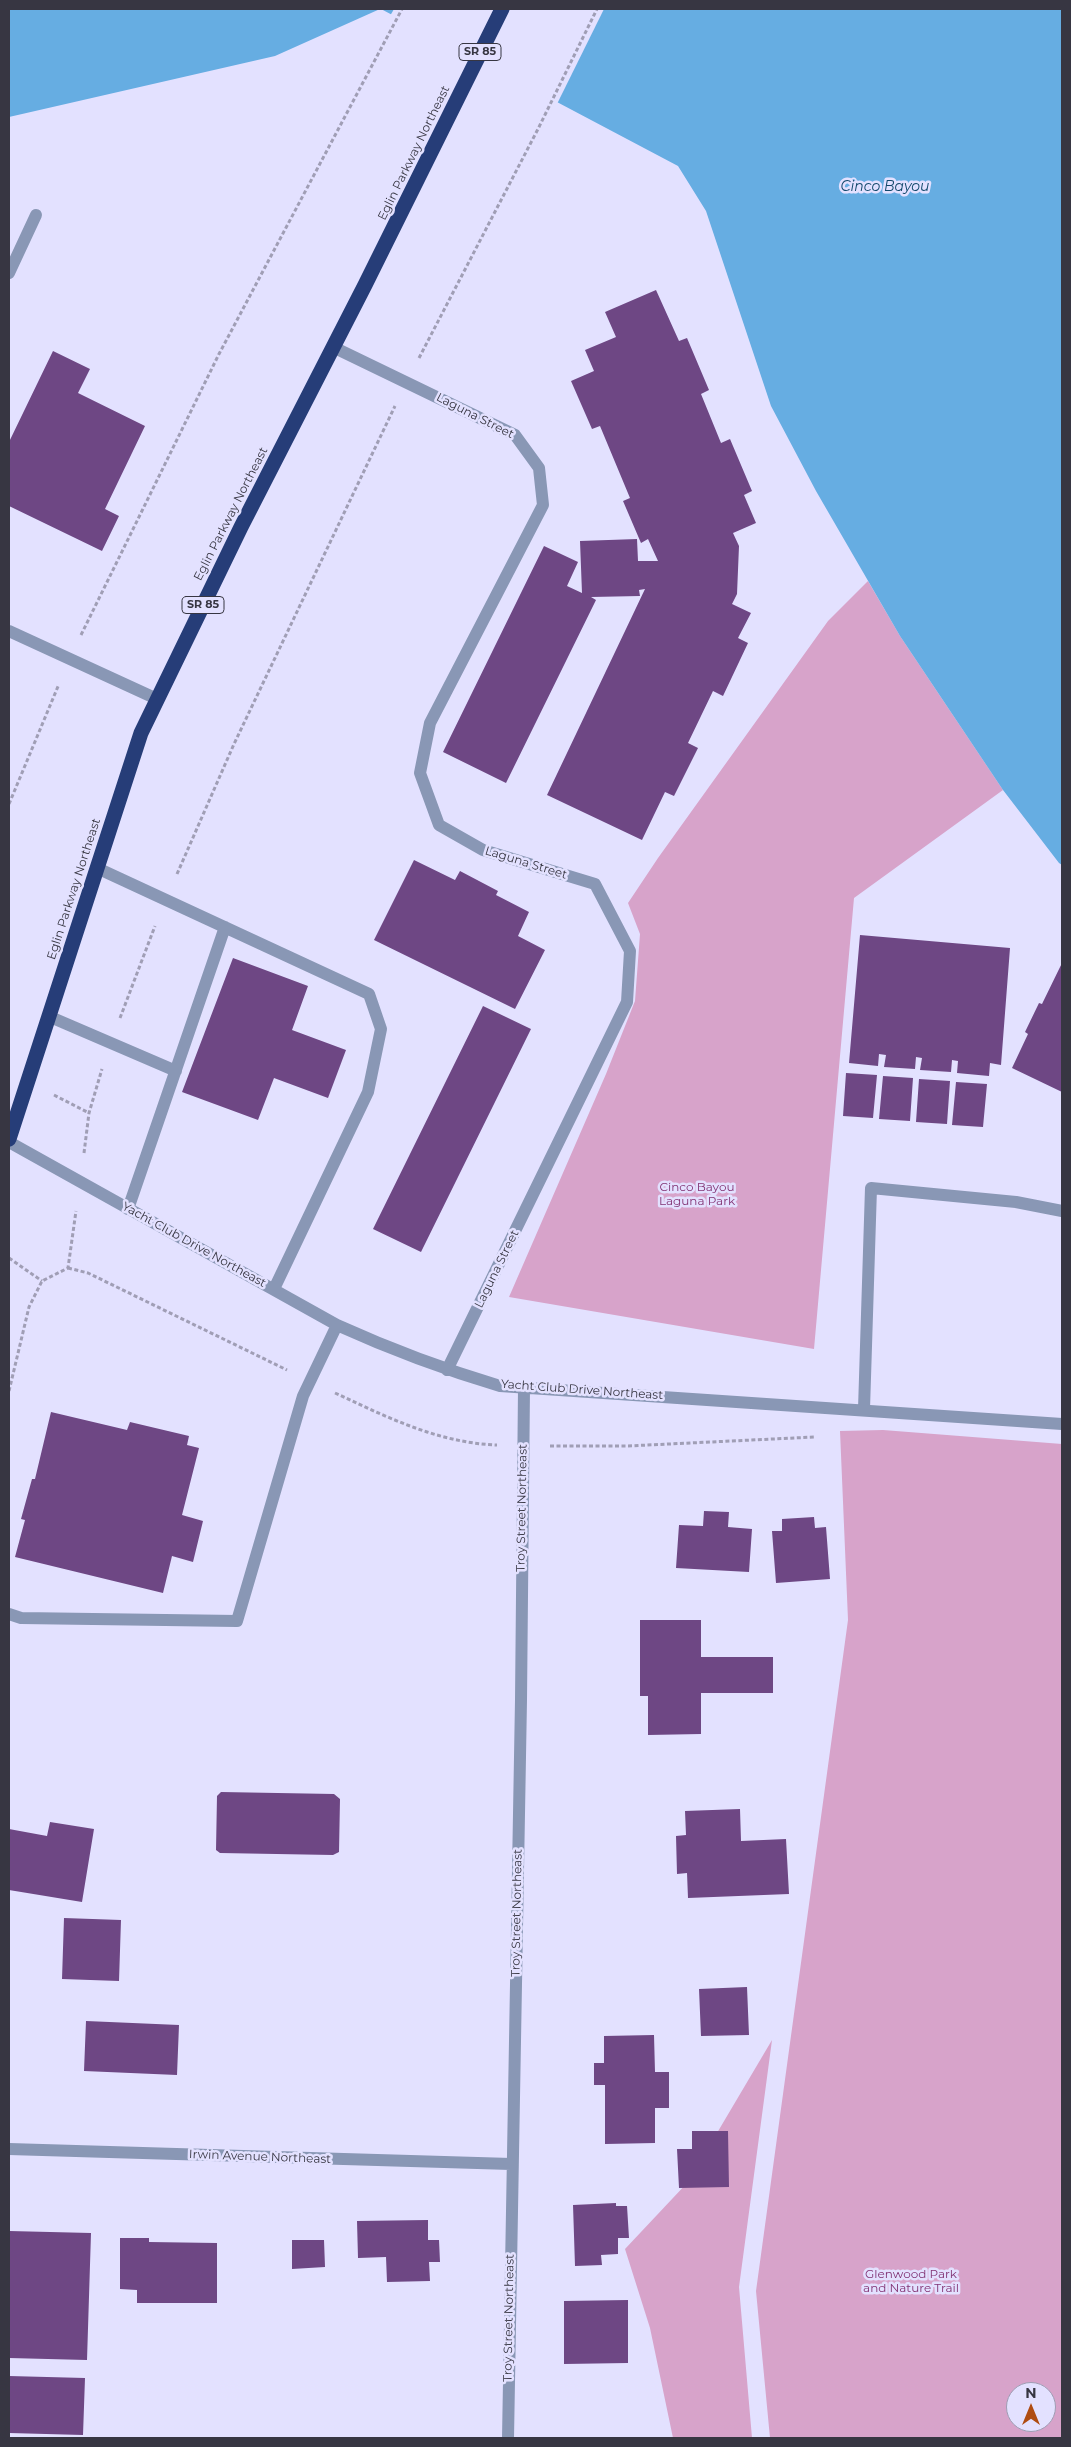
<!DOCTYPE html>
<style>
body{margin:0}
#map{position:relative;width:1071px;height:2447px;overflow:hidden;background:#e3e1ff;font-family:Montserrat,sans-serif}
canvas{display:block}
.frame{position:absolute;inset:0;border:10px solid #373642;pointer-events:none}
.north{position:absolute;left:1006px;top:2382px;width:50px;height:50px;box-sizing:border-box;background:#e3e1ff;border:1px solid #9e9db3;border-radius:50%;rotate:0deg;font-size:14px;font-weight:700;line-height:20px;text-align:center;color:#373642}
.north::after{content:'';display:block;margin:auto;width:18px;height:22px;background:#af4c12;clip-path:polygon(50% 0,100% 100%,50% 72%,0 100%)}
</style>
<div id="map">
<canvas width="1071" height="2447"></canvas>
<div class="frame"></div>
<div class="north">N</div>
</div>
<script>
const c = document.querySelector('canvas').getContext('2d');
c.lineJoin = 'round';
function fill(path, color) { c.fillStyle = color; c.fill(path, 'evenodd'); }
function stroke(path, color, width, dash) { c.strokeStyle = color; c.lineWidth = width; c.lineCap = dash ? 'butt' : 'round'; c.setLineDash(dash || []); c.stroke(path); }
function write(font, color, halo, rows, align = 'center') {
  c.font = font + ' Montserrat,sans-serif'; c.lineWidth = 5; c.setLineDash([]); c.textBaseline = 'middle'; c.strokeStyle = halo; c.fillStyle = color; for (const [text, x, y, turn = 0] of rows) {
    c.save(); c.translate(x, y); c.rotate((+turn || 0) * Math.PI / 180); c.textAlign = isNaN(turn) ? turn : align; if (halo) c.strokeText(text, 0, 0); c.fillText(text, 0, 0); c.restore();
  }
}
fill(new Path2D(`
 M 868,581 L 900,636 L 1003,790 L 854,898 L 814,1349 L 509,1297 L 606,1074 L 635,1001 L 640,934 L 628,903 L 658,858 L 828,621 Z
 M 883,1430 L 1062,1444 L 1062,2438 L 770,2438 L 756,2291 L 848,1620 L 840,1431 ZM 1016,2392 L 1046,2392 L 1046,2422 L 1016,2422 Z
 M 772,2040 L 739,2287 L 752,2438 L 673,2438 L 650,2328 L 625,2249 L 688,2182 Z`), '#d7a3ca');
fill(new Path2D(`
 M 9,9 L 380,9 L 275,56 L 9,117 Z
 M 381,9 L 1062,9 L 1062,865 L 1059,863 L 1003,790 L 900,636 L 816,491 L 771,406 L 706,211 L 678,166 Z`), '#66ade2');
fill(new Path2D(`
 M 394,9 L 604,9 L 557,104 L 390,16 Z`), '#e3e1ff');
fill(new Path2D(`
 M 656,290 L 679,341 L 687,338 L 709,390 L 701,394 L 721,443 L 730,439 L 752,491 L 744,495 L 756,523 L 733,533 L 739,546 L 737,594 L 732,604 L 751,613 L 738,638 L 748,643 L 723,696 L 713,691 L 688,743 L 698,748 L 674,796 L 665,792 L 642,840 L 547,795 L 645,589 L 639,590 L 640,596 L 591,597 L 596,600 L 506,783 L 443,752 L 544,546 L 578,562 L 567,586 L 582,593 L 580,541 L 637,539 L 638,561 L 658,561 L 648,539 L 641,543 L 623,501 L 630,498 L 600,426 L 592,429 L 571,381 L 594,371 L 585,350 L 616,337 L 605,312 Z
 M 53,351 L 90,369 L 78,393 L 145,426 L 105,509 L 119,516 L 102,551 L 9,506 L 9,442 Z
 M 414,860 L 455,880 L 460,871 L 498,891 L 496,895 L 529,912 L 518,936 L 545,950 L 515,1009 L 374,940 Z
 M 860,935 L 1010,948 L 1001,1065 L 990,1063 L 989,1076 L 957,1073 L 958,1061 L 952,1060 L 951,1072 L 920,1070 L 922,1058 L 916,1057 L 915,1069 L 884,1067 L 886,1055 L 879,1054 L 878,1066 L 849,1063 Z
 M 233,958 L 308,986 L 292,1030 L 346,1050 L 328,1098 L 274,1078 L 258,1120 L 182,1092 Z
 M 1062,963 L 1062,1092 L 1012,1068 L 1028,1034 L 1025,1032 L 1039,1003 L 1042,1004 Z
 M 483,1006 L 531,1029 L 421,1252 L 373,1229 Z
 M 846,1073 L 877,1075 L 873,1118 L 843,1116 Z
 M 883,1076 L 913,1078 L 910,1121 L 879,1119 Z
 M 919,1079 L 950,1081 L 947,1124 L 916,1122 Z
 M 956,1082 L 987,1084 L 983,1127 L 952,1125 Z
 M 51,1412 L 127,1430 L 130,1422 L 189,1436 L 187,1445 L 199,1448 L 182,1515 L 203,1521 L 193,1562 L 172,1556 L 163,1593 L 15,1557 L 25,1520 L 21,1519 L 32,1479 L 35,1479 Z
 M 704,1511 L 729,1512 L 728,1527 L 752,1529 L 749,1572 L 676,1568 L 679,1525 L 703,1526 Z
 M 814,1517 L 815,1528 L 826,1527 L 830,1579 L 776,1583 L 772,1531 L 782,1531 L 782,1519 Z
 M 640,1620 L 701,1620 L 701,1657 L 773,1657 L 773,1693 L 701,1693 L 701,1734 L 648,1735 L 648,1696 L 640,1696 Z
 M 221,1792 L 334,1794 L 340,1799 L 339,1852 L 333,1855 L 220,1853 L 216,1850 L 217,1796 Z
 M 740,1809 L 741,1841 L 786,1839 L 789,1894 L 688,1898 L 687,1873 L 677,1874 L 676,1836 L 686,1835 L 685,1811 Z
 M 50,1822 L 94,1829 L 82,1902 L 9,1890 L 9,1829 L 47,1836 Z
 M 64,1918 L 121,1920 L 119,1981 L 62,1979 Z
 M 747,1987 L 749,2035 L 701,2036 L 699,1989 Z
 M 86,2021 L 179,2025 L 177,2075 L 84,2071 Z
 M 654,2035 L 655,2072 L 669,2072 L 669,2108 L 655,2108 L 655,2143 L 605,2144 L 605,2085 L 594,2085 L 594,2063 L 604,2063 L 604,2036 Z
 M 692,2131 L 728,2131 L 729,2187 L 679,2188 L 677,2149 L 692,2149 Z
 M 616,2203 L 616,2206 L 627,2206 L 629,2238 L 618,2238 L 618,2254 L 601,2255 L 602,2265 L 575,2266 L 573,2205 Z
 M 428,2220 L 428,2240 L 439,2240 L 440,2262 L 429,2262 L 430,2281 L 387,2282 L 386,2257 L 358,2258 L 357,2221 Z
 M 9,2231 L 91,2233 L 87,2360 L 9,2358 Z
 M 120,2238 L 149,2238 L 149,2242 L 217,2243 L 217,2303 L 137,2303 L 137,2290 L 120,2289 Z
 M 292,2240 L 324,2240 L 325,2267 L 292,2269 Z
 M 628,2300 L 628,2363 L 564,2364 L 564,2301 Z
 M 9,2376 L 85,2378 L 83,2435 L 9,2433 Z`), '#6e4784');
stroke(new Path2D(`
 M 419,358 L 538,129 L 597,9
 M 81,635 L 219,354 L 402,9
 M 9,804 L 59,684
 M 177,874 L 234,744 L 395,406
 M 120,1018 L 155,926
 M 54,1095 L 89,1113
 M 84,1153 L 89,1113 L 102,1069
 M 9,1258 L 42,1281
 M 68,1268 L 88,1273 L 287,1370
 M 9,1391 L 29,1307 L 42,1281 L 68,1268 L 76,1211
 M 335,1393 C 387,1417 438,1443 497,1445
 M 550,1446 L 627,1446 L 814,1437`), '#a09eb5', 3, [4, 2.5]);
stroke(new Path2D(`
 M 9,273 L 36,215
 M 333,347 L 515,435 L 539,468 L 543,505 L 430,723 L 420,773 L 439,825 L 483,850 L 595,884 L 630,951 L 627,1002 L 447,1370
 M 9,631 L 157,699
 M 97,868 L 369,994 L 381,1029 L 368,1092 L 274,1289
 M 48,1016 L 176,1071
 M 9,1142 L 337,1325 C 390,1349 443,1369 500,1386 L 1062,1424
 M 128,1209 L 225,927
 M 864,1409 L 871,1188 L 1016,1202 L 1062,1211
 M 9,1614 L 21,1618 L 237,1621 L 303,1396 L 337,1325
 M 9,2149 L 511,2164
 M 508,2438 L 521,1700 L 524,1388`), '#8997b5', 12);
stroke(new Path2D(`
 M 9,1139 L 141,733 L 241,527 L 365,285 L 502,9`), '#263d78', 15);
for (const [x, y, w] of [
 [480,52,42],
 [203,605,42]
]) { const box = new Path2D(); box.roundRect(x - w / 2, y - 8.5, w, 17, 4); c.fillStyle = '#e3e1ff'; c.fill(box); stroke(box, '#373642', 1); }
write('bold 11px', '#373642', null, [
 ["SR 85",480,52],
 ["SR 85",203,605]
]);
write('12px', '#373642', '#e3e1ff', [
 ["Eglin Parkway Northeast",414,153,-64],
 ["Laguna Street",475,416,27],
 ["Eglin Parkway Northeast",231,514,-63],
 ["Laguna Street",526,863,17],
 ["Eglin Parkway Northeast",74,889,-72],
 ["Yacht Club Drive Northeast",194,1245,29],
 ["Laguna Street",497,1269,-64],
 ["Yacht Club Drive Northeast",582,1390,4],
 ["Troy Street Northeast",522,1508,-89],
 ["Troy Street Northeast",517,1913,-89],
 ["Irwin Avenue Northeast",260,2157,2],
 ["Troy Street Northeast",509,2318,-89]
]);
write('12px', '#833475', '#e3e1ff', [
 ["Cinco Bayou",697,1187],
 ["Laguna Park",697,1201],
 ["Glenwood Park",911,2274],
 ["and Nature Trail",911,2288]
]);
write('italic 14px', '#11486b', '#e3e1ff', [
 ["Cinco Bayou",885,187]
]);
</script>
